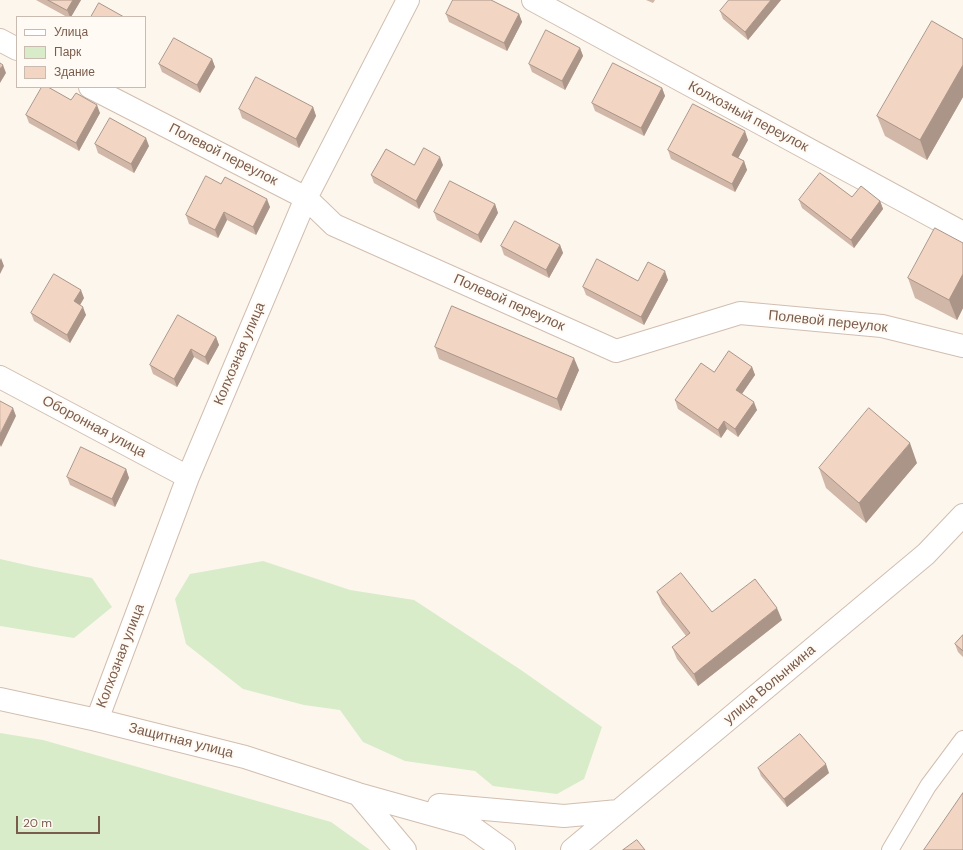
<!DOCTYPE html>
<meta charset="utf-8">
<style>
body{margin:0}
#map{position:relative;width:963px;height:850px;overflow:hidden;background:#fdf6ec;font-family:"DM Sans",sans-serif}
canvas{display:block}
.legend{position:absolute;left:16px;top:16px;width:130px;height:72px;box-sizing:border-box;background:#fffaf3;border:1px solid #cabbb1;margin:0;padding:5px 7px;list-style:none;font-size:12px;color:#7a5c4d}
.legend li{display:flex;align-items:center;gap:8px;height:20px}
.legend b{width:20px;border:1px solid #cabbb1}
.scale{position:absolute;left:16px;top:816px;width:84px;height:18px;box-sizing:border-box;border:2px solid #7a5c4d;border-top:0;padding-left:5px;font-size:12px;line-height:14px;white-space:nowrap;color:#7a5c4d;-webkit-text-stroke:3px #fffaf3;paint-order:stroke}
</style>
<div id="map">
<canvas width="963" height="850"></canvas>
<ul class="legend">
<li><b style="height:5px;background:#fff"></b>Улица</li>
<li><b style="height:11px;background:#d8ecc9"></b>Парк</li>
<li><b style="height:11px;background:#f3d5c3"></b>Здание</li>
</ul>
<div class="scale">20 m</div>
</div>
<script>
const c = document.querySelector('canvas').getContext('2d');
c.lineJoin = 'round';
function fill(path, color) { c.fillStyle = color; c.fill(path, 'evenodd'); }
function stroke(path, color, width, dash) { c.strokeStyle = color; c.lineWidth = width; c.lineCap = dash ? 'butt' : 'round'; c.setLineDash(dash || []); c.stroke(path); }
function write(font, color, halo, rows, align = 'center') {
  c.font = font + ' "DM Sans",sans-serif'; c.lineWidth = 4; c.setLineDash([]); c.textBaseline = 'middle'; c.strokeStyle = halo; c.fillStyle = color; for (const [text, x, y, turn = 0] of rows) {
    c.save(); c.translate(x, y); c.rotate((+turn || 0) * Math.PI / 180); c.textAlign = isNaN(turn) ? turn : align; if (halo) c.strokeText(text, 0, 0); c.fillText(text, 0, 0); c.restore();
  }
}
fill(new Path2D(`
 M 0,559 L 35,567 L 92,578 L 112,607 L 74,638 L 0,626 Z
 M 263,561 L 350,590 L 414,600 L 521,670 L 602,727 L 584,779 L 557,794 L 493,786 L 475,771 L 405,761 L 363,742 L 340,710 L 304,705 L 243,689 L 186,644 L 175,599 L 190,574 Z
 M 0,733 L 43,740 L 331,822 L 370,850 L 0,850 Z`), '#d8ecc9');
const service = new Path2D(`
 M 890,850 L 928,786 L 963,739`);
const minor = new Path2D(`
 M 533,0 L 963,233
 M 0,40 L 17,49
 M 90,87 L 306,198 L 334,225 L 616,351 L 740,313 L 882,326 L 963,346
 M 0,377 L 188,477
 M 97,720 L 188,477 L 306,198 L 408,0`);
const tertiary = new Path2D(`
 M 0,699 L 97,720 L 245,757 L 358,794 L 469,825 L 504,850
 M 358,794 L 405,850
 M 439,805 L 564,816 L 618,811
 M 572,850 L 926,554 L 963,515`);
stroke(service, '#d1beb0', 18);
stroke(minor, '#d1beb0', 24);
stroke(tertiary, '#d1beb0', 24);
stroke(service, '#fff', 16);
stroke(minor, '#fff', 22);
stroke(tertiary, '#fff', 22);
fill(new Path2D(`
 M 36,0 L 81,0 L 71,17 L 67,17 Z
 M 646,0 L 655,0 L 653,3 Z
 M 781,0 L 748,40 L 723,19 L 720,11 Z
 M 446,14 L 519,14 L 522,22 L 507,51 L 449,22 Z
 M 963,39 L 963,97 L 927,160 L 885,136 L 877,116 Z
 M 580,48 L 583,56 L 565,90 L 532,72 L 529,64 Z
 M 212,59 L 215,67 L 200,93 L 162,72 L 159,64 Z
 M 662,88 L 665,96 L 644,136 L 595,111 L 592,103 Z
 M 71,100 L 100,113 L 79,151 L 29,123 L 26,115 Z
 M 313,107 L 316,116 L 299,148 L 242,118 L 239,109 Z
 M 748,140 L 738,158 L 744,161 L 747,170 L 735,192 L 671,159 L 668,150 Z
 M 95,144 L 149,146 L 134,173 L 98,153 Z
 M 443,165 L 419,209 L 374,183 L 371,175 Z
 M 221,184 L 270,207 L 256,235 L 227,220 L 218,238 L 189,224 L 186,215 Z
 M 852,197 L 880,201 L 883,209 L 854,248 L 802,208 L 799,200 Z
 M 495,204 L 498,213 L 481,243 L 437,220 L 434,212 Z
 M 963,243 L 963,308 L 957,320 L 915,298 L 908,278 Z
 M 560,245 L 563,253 L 549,278 L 504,255 L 501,246 Z
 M 668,280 L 644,325 L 586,295 L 583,287 L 638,281 Z
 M 84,298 L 80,305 L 86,315 L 70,343 L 34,321 L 31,313 Z
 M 216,337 L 219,345 L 208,365 L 194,357 L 177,387 L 153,374 L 150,365 Z
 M 435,347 L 579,370 L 561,411 L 439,359 Z
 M 752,367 L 755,375 L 742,394 L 757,410 L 738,437 L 727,429 L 721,438 L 678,409 L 675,400 L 714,372 Z
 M 917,463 L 866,523 L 826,488 L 819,468 Z
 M 126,469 L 129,478 L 115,507 L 70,485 L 67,477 Z
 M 657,592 L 712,612 L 782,620 L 698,686 L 677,659 L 672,647 L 686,636 L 662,604 Z
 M 963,635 L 963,657 L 958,652 L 955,644 Z
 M 758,768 L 829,773 L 787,807 L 761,776 Z`), '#d1b7a8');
fill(new Path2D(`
 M 73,0 L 81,0 L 71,17 L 70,17 L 67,10 Z
 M 771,0 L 781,0 L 748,40 L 745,32 Z
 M 519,14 L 522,22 L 507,51 L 504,43 Z
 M 580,48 L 583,56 L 565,90 L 562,81 Z
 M 212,59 L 215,67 L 200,93 L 197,85 Z
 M 3,65 L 6,73 L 0,83 L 0,69 Z
 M 963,65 L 963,97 L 927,160 L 920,140 Z
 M 662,88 L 665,96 L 644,136 L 641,128 Z
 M 97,105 L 100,113 L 79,151 L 76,143 Z
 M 313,107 L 316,116 L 299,148 L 296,139 Z
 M 745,131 L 748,140 L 735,164 L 732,155 Z
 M 146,138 L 149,146 L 134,173 L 131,164 Z
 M 440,157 L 443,165 L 419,209 L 416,201 Z
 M 744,161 L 747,170 L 735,192 L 732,184 Z
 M 267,199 L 270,207 L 256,235 L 253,227 Z
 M 880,201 L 883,209 L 854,248 L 851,240 Z
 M 495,204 L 498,213 L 481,243 L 478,235 Z
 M 224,212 L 227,220 L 218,238 L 215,230 Z
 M 560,245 L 563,253 L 549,278 L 546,270 Z
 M 1,258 L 4,266 L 0,274 L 0,260 Z
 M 665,271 L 668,280 L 644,325 L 641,317 Z
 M 963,274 L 963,308 L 957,320 L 949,300 Z
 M 81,290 L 84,298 L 77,310 L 74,301 Z
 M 83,307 L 86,315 L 70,343 L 67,335 Z
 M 216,337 L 219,345 L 208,365 L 205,357 Z
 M 191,349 L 194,357 L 177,387 L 174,379 Z
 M 574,358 L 579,370 L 561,411 L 557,399 Z
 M 752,367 L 755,375 L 739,398 L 736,390 Z
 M 754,402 L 757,410 L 738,437 L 735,429 Z
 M 13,408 L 16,416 L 1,447 L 0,445 L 0,434 Z
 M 724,421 L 727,429 L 721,438 L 718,430 Z
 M 910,443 L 917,463 L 866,523 L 859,503 Z
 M 126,469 L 129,478 L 115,507 L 112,499 Z
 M 777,608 L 782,620 L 698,686 L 694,674 Z
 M 826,764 L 829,773 L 787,807 L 784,799 Z`), '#aa9588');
const building = new Path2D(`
 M 48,0 L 73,0 L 67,10 Z
 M 453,0 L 491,0 L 519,14 L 504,43 L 446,14 Z
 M 729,0 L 771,0 L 745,32 L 720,11 Z
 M 99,3 L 124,17 L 91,17 Z
 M 932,21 L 963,39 L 963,65 L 920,140 L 877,116 Z
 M 546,30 L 580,48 L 562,81 L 529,64 Z
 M 174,38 L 212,59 L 197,85 L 159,64 Z
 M 0,63 L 3,65 L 0,69 Z
 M 613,63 L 662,88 L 641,128 L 592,103 Z
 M 256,77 L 313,107 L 296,139 L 239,109 Z
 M 42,87 L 48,87 L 71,100 L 76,93 L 97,105 L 76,143 L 26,115 Z
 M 693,104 L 745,131 L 732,155 L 744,161 L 732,184 L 668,150 Z
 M 110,118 L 146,138 L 131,164 L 95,144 Z
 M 424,148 L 440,157 L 416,201 L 371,175 L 386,149 L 414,165 Z
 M 820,173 L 852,197 L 861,186 L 880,201 L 851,240 L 799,200 Z
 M 206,176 L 221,184 L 225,177 L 267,199 L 253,227 L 224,212 L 215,230 L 186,215 Z
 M 450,181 L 495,204 L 478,235 L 434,212 Z
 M 515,221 L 560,245 L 546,270 L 501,246 Z
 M 935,228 L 963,243 L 963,274 L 949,300 L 908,278 Z
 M 597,259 L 638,281 L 648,262 L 665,271 L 641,317 L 583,287 Z
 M 54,274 L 81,290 L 74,301 L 83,307 L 67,335 L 31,313 Z
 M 452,306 L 574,358 L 557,399 L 435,347 Z
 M 178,315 L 216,337 L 205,357 L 191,349 L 174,379 L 150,365 Z
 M 729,351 L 752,367 L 736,390 L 754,402 L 735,429 L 724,421 L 718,430 L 675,400 L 701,363 L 714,372 Z
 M 0,401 L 13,408 L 0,434 Z
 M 869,408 L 910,443 L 859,503 L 819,468 Z
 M 81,447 L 126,469 L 112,499 L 67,477 Z
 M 681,573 L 712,612 L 755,579 L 777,608 L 694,674 L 672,647 L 690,633 L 657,592 Z
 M 963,635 L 963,651 L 955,644 Z
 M 800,734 L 826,764 L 784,799 L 758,768 Z
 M 963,793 L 963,850 L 924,850 Z
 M 637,840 L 645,850 L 623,850 Z`);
fill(building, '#f3d5c3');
stroke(building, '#aa9588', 1);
write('14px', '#7a5c4d', '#fffaf3', [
 ["Колхозный переулок",748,117,28],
 ["Полевой переулок",223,155,27],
 ["Полевой переулок",509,303,24],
 ["Полевой переулок",828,322,6],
 ["Колхозная улица",240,354,-67],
 ["Оборонная улица",94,427,28],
 ["Колхозная улица",121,656,-69],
 ["улица Волынкина",770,685,-40],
 ["Защитная улица",181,741,14]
]);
</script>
